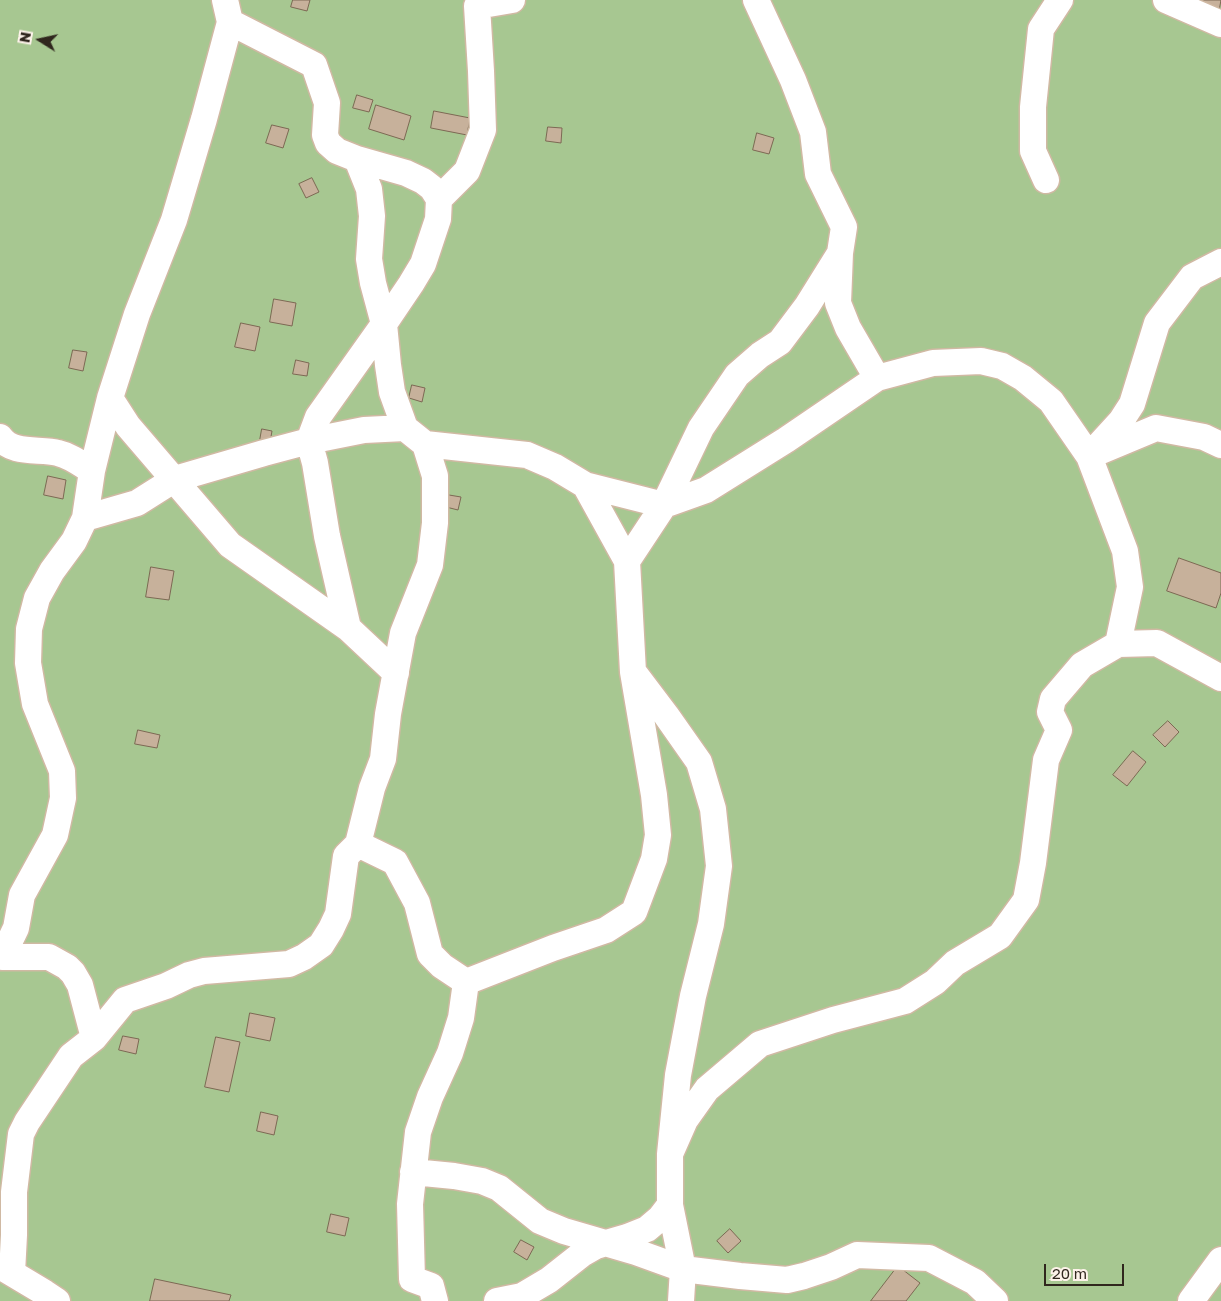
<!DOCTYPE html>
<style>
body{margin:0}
#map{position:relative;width:1221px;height:1301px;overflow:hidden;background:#fbe3cc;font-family:"Golos Text",sans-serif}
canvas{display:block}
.north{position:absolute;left:15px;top:15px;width:50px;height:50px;-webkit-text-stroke:4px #fdf3ea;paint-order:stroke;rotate:280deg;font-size:14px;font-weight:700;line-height:20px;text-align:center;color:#30271e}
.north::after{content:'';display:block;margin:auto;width:18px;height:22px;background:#30271e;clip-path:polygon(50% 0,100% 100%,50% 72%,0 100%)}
.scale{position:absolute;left:1044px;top:1264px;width:80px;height:22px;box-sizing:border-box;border:2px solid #30271e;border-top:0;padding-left:6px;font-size:15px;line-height:18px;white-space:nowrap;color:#30271e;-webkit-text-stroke:4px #fdf3ea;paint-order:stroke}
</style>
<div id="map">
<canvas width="1221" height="1301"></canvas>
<div class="north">N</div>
<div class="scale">20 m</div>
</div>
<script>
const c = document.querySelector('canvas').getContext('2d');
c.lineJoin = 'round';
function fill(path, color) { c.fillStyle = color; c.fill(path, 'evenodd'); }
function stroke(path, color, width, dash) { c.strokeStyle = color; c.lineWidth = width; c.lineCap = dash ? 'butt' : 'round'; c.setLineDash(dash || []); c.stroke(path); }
fill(new Path2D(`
 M 0,0 L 1221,0 L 1221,1301 L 0,1301 Z`), '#a7c791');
const building = new Path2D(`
 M 293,0 L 310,0 L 307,11 L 291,7 Z
 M 1200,0 L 1221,0 L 1219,11 L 1199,8 Z
 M 357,95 L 373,100 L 369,112 L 353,108 Z
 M 376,105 L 411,116 L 404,140 L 369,129 Z
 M 434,111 L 470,118 L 467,135 L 431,128 Z
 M 272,125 L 289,129 L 283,148 L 266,143 Z
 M 548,127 L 562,128 L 561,143 L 546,141 Z
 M 757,133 L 774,138 L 769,154 L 753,150 Z
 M 312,178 L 319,192 L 306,198 L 299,184 Z
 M 274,299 L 296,303 L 292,326 L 270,322 Z
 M 241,323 L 260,327 L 255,351 L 235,347 Z
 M 73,350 L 87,352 L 83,371 L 69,368 Z
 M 296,360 L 309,363 L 307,376 L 293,374 Z
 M 412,385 L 425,388 L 422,402 L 409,398 Z
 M 262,429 L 272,431 L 269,448 L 259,446 Z
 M 48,476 L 66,480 L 63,499 L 44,495 Z
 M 449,495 L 461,497 L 458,510 L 446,507 Z
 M 1179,558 L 1221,573 L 1221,593 L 1216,608 L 1167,591 Z
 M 151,567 L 174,571 L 169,600 L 146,597 Z
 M 1168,721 L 1179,732 L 1165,747 L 1153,735 Z
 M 138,730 L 160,735 L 157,748 L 135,744 Z
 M 1133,751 L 1146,762 L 1127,786 L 1113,775 Z
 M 250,1013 L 275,1018 L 270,1041 L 246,1036 Z
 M 123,1036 L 139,1039 L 136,1054 L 119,1050 Z
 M 216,1037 L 240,1042 L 229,1092 L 205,1087 Z
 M 261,1112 L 278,1116 L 274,1135 L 257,1131 Z
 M 331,1214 L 349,1218 L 345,1236 L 327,1232 Z
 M 730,1229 L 741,1241 L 728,1253 L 717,1241 Z
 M 521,1240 L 534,1247 L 527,1260 L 514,1252 Z
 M 898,1266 L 920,1283 L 906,1301 L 871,1301 Z
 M 155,1279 L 231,1295 L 229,1301 L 150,1301 Z`);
fill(building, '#c7b19b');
stroke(building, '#7d6954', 1);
const minor = new Path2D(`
 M 225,0 L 230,22 L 314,65 L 327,103 L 325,135 L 328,143 L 337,151 L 357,159 L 406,173 L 423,181 L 432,188 L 439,199
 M 756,0 L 793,80 L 813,132 L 818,174 L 844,227 L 840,253 L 838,303 L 848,328 L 877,378
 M 1166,0 L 1221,24
 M 357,159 L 369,189 L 372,216 L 369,259 L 373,283 L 384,324 L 318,417 L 309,441 L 315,463 L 327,536 L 348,628 L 396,673
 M 1046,180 L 1033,151 L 1033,107 L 1041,29 L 1060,0
 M 1221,262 L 1192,277 L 1157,323 L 1132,404 L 1121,421 L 1089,456 L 1156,428 L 1204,437 L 1221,445
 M 110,398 L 128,426 L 230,545 L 348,628
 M 405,428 L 392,392 L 388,365 L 384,324 L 411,284 L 423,264 L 438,219 L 439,199 L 467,171 L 483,130 L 481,71 L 477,6 L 512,0
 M 0,437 C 12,455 40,448 58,453 C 71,456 81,464 92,471
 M 585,485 L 627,561
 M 85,518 L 137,503 L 175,479 L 264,453 L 309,441 L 364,430 L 405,428 L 425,444 L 527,455 L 555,467 L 585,485 L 664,505 L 706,490 L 786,440 L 877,378 L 933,363 L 981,361 L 1002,366 L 1023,378 L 1051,401 L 1089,456 L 1125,551 L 1130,587 L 1118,644 L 1082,665 L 1053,699 L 1050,712 L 1059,730 L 1046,760 L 1033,863 L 1026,900 L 1000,936 L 955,963 L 935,982 L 905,1001 L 833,1020 L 760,1044 L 707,1089 L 685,1120 L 670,1154
 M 1118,644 L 1157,643 L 1221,678
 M 635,674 L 666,715 L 699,762 L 713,809 L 719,866 L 711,924 L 693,996 L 678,1075 L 670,1154 L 670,1205 L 683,1269 L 681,1301
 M 358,844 L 395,862 L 417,903 L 430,954 L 442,966 L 466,982
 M 94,1038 L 80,985 L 73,973 L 67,967 L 49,957 L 2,957 L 16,928 L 22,895 L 55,835 L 63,798 L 62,771 L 35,704 L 28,663 L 29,629 L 37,598 L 52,571 L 74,541 L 85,518 L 92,471 L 110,398 L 137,314 L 174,220 L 204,119 L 230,22
 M 413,1172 L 454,1176 L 482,1181 L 499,1188 L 540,1221 L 564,1231 L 636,1252 L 683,1269 L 740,1276 L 787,1280 L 804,1276 L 831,1267 L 857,1255 L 929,1258 L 975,1282 L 995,1301
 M 0,1266 L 45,1293 L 57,1301
 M 12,1273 L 14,1235 L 14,1192 L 21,1134 L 27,1122 L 71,1056 L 94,1038 L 125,1000 L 166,986 L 189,975 L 204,971 L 289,964 L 304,957 L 321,945 L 331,929 L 338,914 L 346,856 L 358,844 L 372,788 L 383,759 L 388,714 L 403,633 L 430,565 L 435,523 L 435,476 L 425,444
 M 435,1301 L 431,1286 L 412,1279 L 410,1204 L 418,1132 L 430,1097 L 450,1053 L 461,1018 L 466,982 L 553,948 L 606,930 L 634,912 L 654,859 L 658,835 L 654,795 L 633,672 L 627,561 L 664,505 L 701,428 L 737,375 L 760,355 L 780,342 L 807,306 L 840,253
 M 497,1301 L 522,1296 L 549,1280 L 582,1254 L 596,1246 L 627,1237 L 647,1229 L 660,1218 L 670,1205
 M 1191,1301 L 1221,1260`);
stroke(minor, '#d0b9a3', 29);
stroke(minor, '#fff', 26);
</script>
